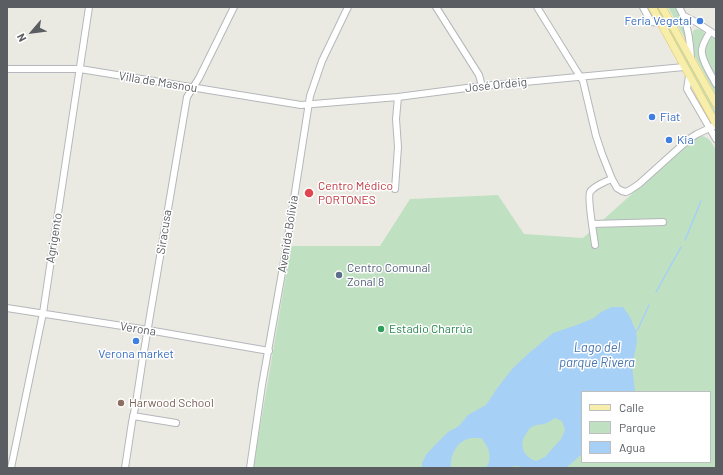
<!DOCTYPE html>
<meta charset="utf-8">
<style>
body{margin:0}
#map{position:relative;width:723px;height:475px;overflow:hidden;background:#ebeae2;font-family:Barlow,sans-serif}
canvas{display:block}
.frame{position:absolute;inset:0;border:8px solid #5a5d61;pointer-events:none}
.legend{position:absolute;left:581px;top:391px;width:130px;height:72px;box-sizing:border-box;background:#fff;border:1px solid #bdbec0;margin:0;padding:5px 7px;list-style:none;font-size:12px;color:#5a5d61}
.legend li{display:flex;align-items:center;gap:8px;height:20px}
.legend b{width:20px;border:1px solid #bdbec0}
.north{position:absolute;left:12px;top:12px;width:40px;height:40px;-webkit-text-stroke:3px #fff;paint-order:stroke;rotate:242deg;font-size:11px;font-weight:700;line-height:16px;text-align:center;color:#5a5d61}
.north::after{content:'';display:block;margin:auto;width:14px;height:18px;background:#5a5d61;clip-path:polygon(50% 0,100% 100%,50% 72%,0 100%)}
</style>
<div id="map">
<canvas width="723" height="475"></canvas>
<div class="frame"></div>
<ul class="legend">
<li><b style="height:5px;background:#f7eeab"></b>Calle</li>
<li><b style="height:11px;background:#c0e1c1"></b>Parque</li>
<li><b style="height:11px;background:#a6d0f6"></b>Agua</li>
</ul>
<div class="north">N</div>
</div>
<script>
const c = document.querySelector('canvas').getContext('2d');
c.lineJoin = 'round';
function fill(path, color) { c.fillStyle = color; c.fill(path, 'evenodd'); }
function stroke(path, color, width, dash) { c.strokeStyle = color; c.lineWidth = width; c.lineCap = dash ? 'butt' : 'round'; c.setLineDash(dash || []); c.stroke(path); }
function write(font, color, halo, rows, align = 'center') {
  c.font = font + ' Barlow,sans-serif'; c.lineWidth = 3; c.setLineDash([]); c.textBaseline = 'middle'; c.strokeStyle = halo; c.fillStyle = color; for (const [text, x, y, turn = 0] of rows) {
    c.save(); c.translate(x, y); c.rotate((+turn || 0) * Math.PI / 180); c.textAlign = isNaN(turn) ? turn : align; if (halo) c.strokeText(text, 0, 0); c.fillText(text, 0, 0); c.restore();
  }
}
fill(new Path2D(`
 M 656,7 L 659,7 L 716,112 L 716,116 Z
 M 668,7 L 676,7 L 684,26 L 687,42 Z
 M 697,29 L 702,30 L 705,34 L 704,39 L 702,62 L 716,90 L 716,95 L 694,55 L 692,34 L 694,30 Z
 M 711,38 L 716,38 L 716,80 C 710,67 697,50 711,38 Z
 M 698,136 C 709,135 711,142 716,150 L 716,468 L 253,468 L 291,246 L 380,246 L 410,199 L 498,195 L 524,234 L 583,238 L 675,155 L 693,139 ZM 582,392 L 710,392 L 710,462 L 582,462 Z`), '#c0e1c1');
fill(new Path2D(`
 M 612,307 L 623,307 L 630,317 L 636,331 L 637,342 L 632,366 L 635,392 L 582,392 L 582,454 L 566,468 L 523,468 C 517,464 513,467 506,468 C 500,469 492,468 486,468 C 493,458 489,446 481,438 C 478,438 474,438 471,438 C 457,441 450,454 451,468 L 422,468 L 422,463 L 426,455 L 434,446 L 448,432 L 459,426 L 468,415 L 486,405 L 498,387 L 513,368 L 528,354 L 553,333 L 577,325 L 594,318 L 601,312 ZM 555,418 L 562,421 L 565,430 L 561,439 L 545,457 L 536,461 C 524,457 518,445 526,434 C 528,431 529,428 532,427 C 536,424 540,425 544,424 C 548,423 551,420 555,418 Z`), '#a6d0f6');
stroke(new Path2D(`
 M 685,240 L 701,201
 M 656,292 L 681,247
 M 636,331 L 638,329 L 649,305`), '#a6d0f6', 1.5);
const minor = new Path2D(`
 M 436,7 L 479,75 L 482,86
 M 537,7 L 576,70 L 583,81 L 596,136 L 602,154 L 612,179 L 617,188 L 622,191 L 626,192 L 630,190 L 639,184 L 689,139 L 697,134 L 716,125
 M 643,7 L 651,22 L 661,23
 M 679,7 C 688,23 690,41 691,59
 M 684,16 L 696,22 L 716,35
 M 710,32 C 707,37 703,43 702,49 C 700,58 712,76 716,84
 M 7,69 L 80,69 L 301,105 L 398,97 L 482,86 L 684,67
 M 689,76 L 687,89 L 716,139
 M 395,189 L 398,147 L 396,119 L 398,97
 M 592,224 L 663,222
 M 595,245 C 594,236 587,198 590,192 C 593,187 606,181 612,179
 M 7,308 L 148,330 L 269,351
 M 133,416 L 176,423
 M 11,468 L 43,313 L 89,7
 M 125,468 L 132,422 L 136,403 L 143,357 L 187,97 L 199,78 L 234,7
 M 250,468 L 262,385 L 286,250 L 310,96 L 322,61 L 348,7`);
const major = new Path2D(`
 M 652,7 L 716,124
 M 662,7 L 716,104`);
stroke(minor, '#b4b7bb', 8);
stroke(major, '#e3c563', 8);
stroke(minor, '#fff', 6);
stroke(major, '#f7eeab', 7);
for (const [x, y, r, color] of [
 [700,21,4,"#3f7fe0"],
 [652,117,4,"#3f7fe0"],
 [669,140,4,"#3f7fe0"],
 [309,193,5,"#e0444e"],
 [339,275,4,"#5c6f8a"],
 [381,329,4,"#2e9e5b"],
 [136,341,4,"#3f7fe0"],
 [121,403,4,"#8d6e63"]
]) { const dot = new Path2D(); dot.arc(x, y, r, 0, 2 * Math.PI); c.fillStyle = color; c.fill(dot); stroke(dot, '#fff', 1.5); }
write('12px', '#366cbe', '#fff', [
 ["Feria Vegetal",692,21,"right"],
 ["Fiat",660,117],
 ["Kia",677,140],
 ["Verona market",136,354,"center"]
], 'left');
write('12px', '#5a5d61', '#fff', [
 ["Villa de Masnou",158,82,9],
 ["José Ordeig",496,85,-6],
 ["Siracusa",164,232,-81],
 ["Avenida Bolivia",288,234,-81],
 ["Agrigento",54,238,-81],
 ["Verona",138,329,9]
]);
write('12px', '#be3a42', '#fff', [
 ["Centro Médico",318,186],
 ["PORTONES",318,200]
], 'left');
write('12px', '#4e5e75', '#fff', [
 ["Centro Comunal",347,268],
 ["Zonal 8",347,282]
], 'left');
write('12px', '#27864d', '#fff', [
 ["Estadio Charrúa",389,329]
], 'left');
write('12px', '#785e54', '#fff', [
 ["Harwood School",129,403]
], 'left');
write('italic 13px', '#4976af', '#fff', [
 ["Lago del",597,348],
 ["parque Rivera",597,363]
]);
</script>
